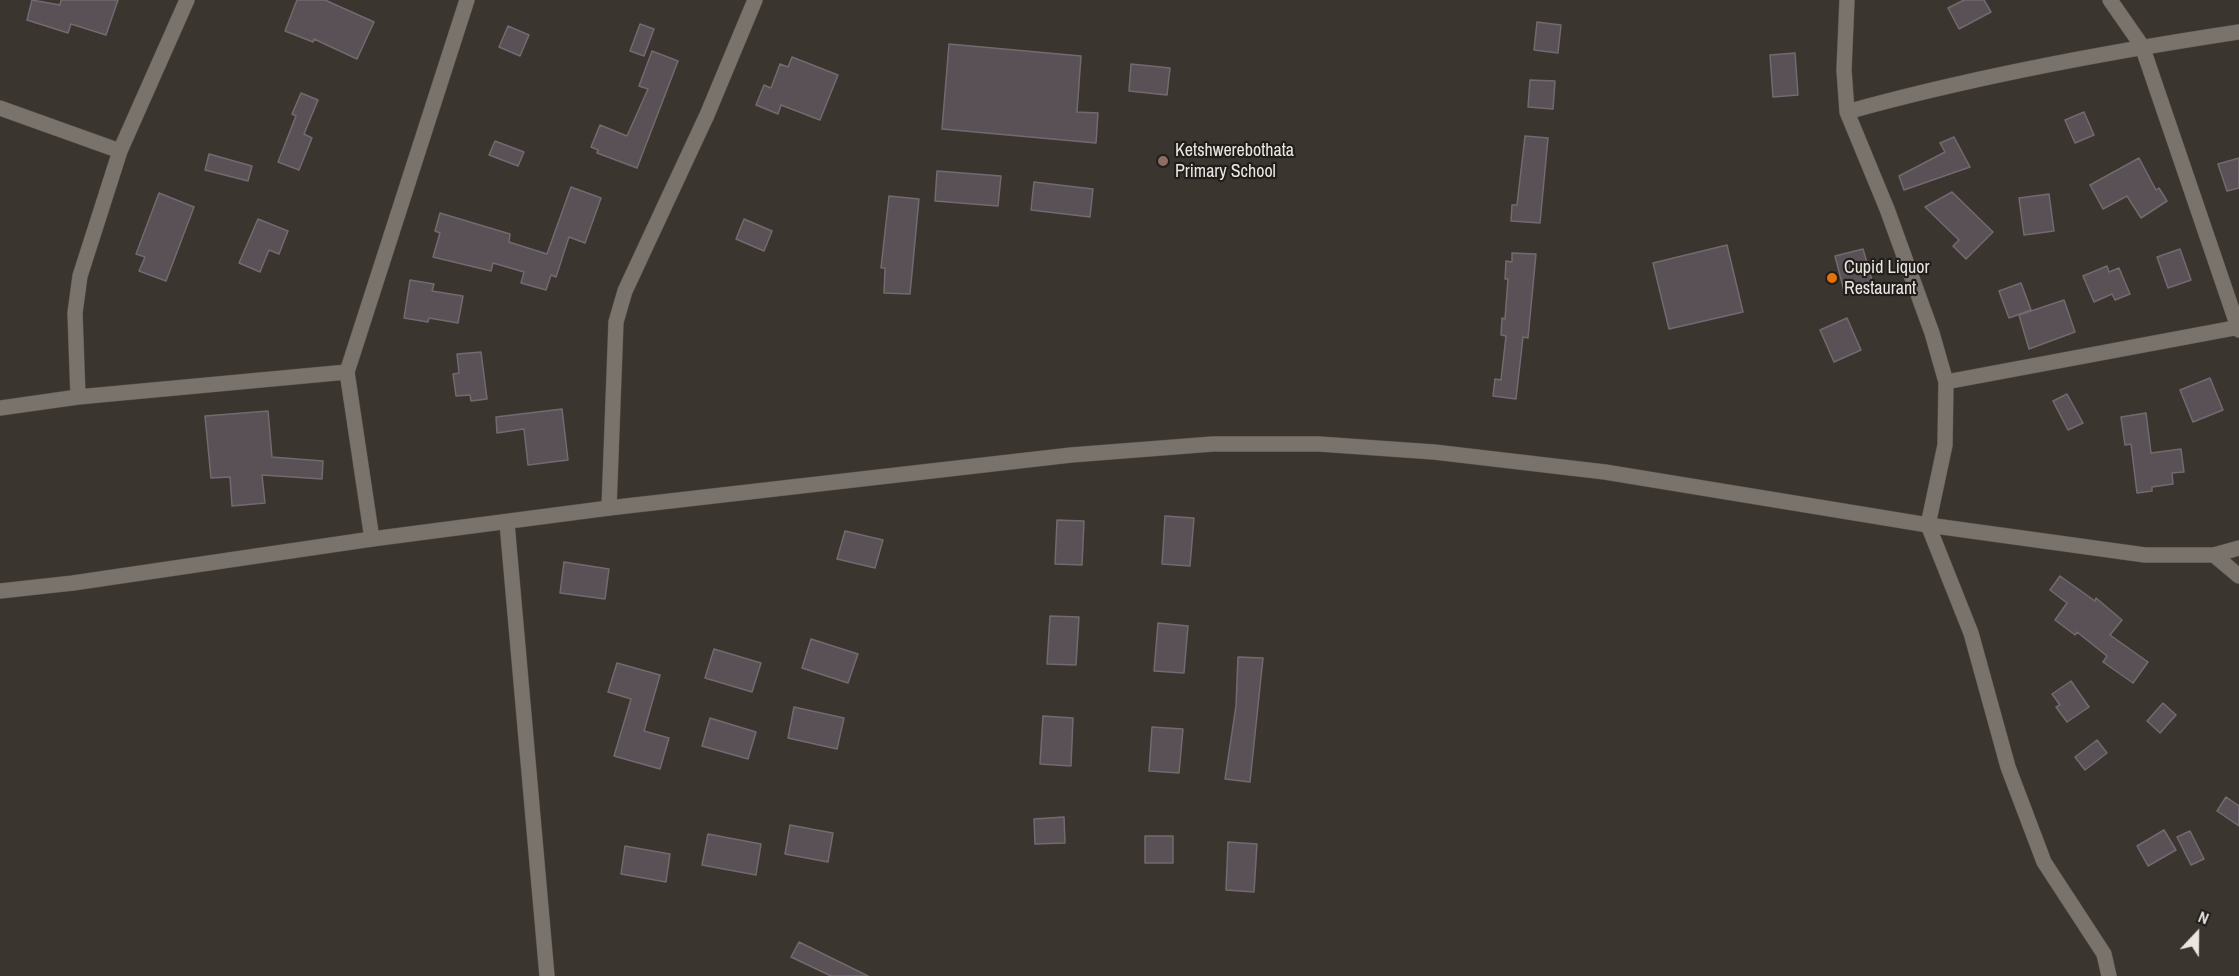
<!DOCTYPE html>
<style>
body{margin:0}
#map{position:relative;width:2239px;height:976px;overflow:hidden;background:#3b352f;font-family:"Archivo Narrow",sans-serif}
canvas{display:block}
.north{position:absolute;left:2167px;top:904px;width:60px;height:60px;-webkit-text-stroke:4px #201d1a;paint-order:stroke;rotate:22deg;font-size:16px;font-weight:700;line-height:24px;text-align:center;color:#eae6e2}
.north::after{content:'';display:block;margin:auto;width:21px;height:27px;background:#eae6e2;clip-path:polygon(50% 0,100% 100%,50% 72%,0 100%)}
</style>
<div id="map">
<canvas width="2239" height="976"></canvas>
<div class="north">N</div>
</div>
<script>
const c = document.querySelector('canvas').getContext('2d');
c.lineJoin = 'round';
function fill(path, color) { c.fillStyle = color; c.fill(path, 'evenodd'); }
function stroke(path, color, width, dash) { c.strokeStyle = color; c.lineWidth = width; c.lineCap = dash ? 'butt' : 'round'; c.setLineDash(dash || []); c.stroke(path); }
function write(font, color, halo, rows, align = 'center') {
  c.font = font + ' "Archivo Narrow",sans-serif'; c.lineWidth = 4.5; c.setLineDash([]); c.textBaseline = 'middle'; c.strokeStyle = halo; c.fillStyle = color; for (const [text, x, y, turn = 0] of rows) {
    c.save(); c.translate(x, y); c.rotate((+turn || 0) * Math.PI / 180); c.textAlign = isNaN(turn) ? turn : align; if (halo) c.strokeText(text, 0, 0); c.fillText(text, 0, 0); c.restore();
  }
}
const building = new Path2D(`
 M 32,0 L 60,5 L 61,0 L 118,0 L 106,35 L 71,24 L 68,33 L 27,20 Z
 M 297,0 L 325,0 L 374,22 L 357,59 L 314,39 L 313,42 L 285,31 Z
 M 1964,0 L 1984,0 L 1991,12 L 1959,29 L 1948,8 Z
 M 1537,22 L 1561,25 L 1558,53 L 1534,50 Z
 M 640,24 L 654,29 L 644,56 L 630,51 Z
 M 508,26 L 529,35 L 520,56 L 499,47 Z
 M 949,44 L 1081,56 L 1077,112 L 1098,113 L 1096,143 L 942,129 Z
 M 652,51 L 678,61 L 637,168 L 597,153 L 598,150 L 591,147 L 600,125 L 627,136 L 648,89 L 639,86 Z
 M 1795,53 L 1798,95 L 1773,97 L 1770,55 Z
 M 792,57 L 838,75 L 820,120 L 781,105 L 778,114 L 756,105 L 764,85 L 771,88 L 780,64 L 788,67 Z
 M 1131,64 L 1170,68 L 1167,95 L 1129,91 Z
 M 1530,80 L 1555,81 L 1553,109 L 1528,107 Z
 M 301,93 L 318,100 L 304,134 L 312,138 L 299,170 L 278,162 L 296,116 L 292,114 Z
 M 2084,112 L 2094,135 L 2075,143 L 2065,120 Z
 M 1525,136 L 1548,138 L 1540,223 L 1511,221 L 1512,205 L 1517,205 Z
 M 1954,137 L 1970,167 L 1904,190 L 1899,176 L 1945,152 L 1940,143 Z
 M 495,141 L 524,152 L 518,166 L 489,155 Z
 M 209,154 L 252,166 L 248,181 L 205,170 Z
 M 2139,158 L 2156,190 L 2159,188 L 2167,201 L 2141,218 L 2127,196 L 2103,209 L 2090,185 Z
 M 2239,158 L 2239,188 L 2227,191 L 2218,164 Z
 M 937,171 L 1001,176 L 998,206 L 935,201 Z
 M 1034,182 L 1093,189 L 1090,217 L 1031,210 Z
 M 571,187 L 601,198 L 585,243 L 569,237 L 556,277 L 551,275 L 546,290 L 521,283 L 524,272 L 493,263 L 491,271 L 433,257 L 440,233 L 435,231 L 440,213 L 510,234 L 509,242 L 547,254 Z
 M 1952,192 L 1993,232 L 1966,259 L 1953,246 L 1959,240 L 1925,207 Z
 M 159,193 L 194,207 L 166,281 L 139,271 L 145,257 L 136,254 Z
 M 2049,194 L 2054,231 L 2024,235 L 2019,198 Z
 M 889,196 L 919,199 L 910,294 L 884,293 L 885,268 L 881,268 Z
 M 258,219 L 288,231 L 279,254 L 269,250 L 260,272 L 239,263 Z
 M 744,219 L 772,231 L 764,251 L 736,239 Z
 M 1727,245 L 1743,312 L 1669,329 L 1653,263 Z
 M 1863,249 L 1873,284 L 1844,291 L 1835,256 Z
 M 2180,249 L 2191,280 L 2168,288 L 2157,257 Z
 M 1512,253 L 1536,254 L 1528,338 L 1523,337 L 1516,399 L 1493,396 L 1495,379 L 1501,380 L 1506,336 L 1501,335 L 1502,318 L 1505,319 L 1508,279 L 1505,279 L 1506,261 L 1512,262 Z
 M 2107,266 L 2109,272 L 2119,268 L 2130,294 L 2115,300 L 2112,294 L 2094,302 L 2083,276 Z
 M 410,280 L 434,284 L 432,291 L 463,296 L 458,323 L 429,318 L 428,322 L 404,318 Z
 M 2021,283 L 2031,310 L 2009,318 L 1999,291 Z
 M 2064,300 L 2075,332 L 2029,349 L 2019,315 Z
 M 1847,318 L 1861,350 L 1834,362 L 1820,330 Z
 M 481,352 L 487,399 L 471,401 L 470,395 L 456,396 L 453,374 L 459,373 L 457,354 Z
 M 2210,378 L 2223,410 L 2193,422 L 2180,390 Z
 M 2067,394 L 2083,423 L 2068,430 L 2053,401 Z
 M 562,409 L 568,460 L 528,465 L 524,429 L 497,433 L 496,417 Z
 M 268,411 L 272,457 L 323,461 L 322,479 L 262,475 L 265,503 L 232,506 L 230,477 L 211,478 L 205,416 Z
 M 2146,413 L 2151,453 L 2181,449 L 2184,472 L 2172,473 L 2173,484 L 2152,487 L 2152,491 L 2137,493 L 2131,444 L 2125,445 L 2121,417 Z
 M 1165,516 L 1194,518 L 1190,566 L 1162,564 Z
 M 1057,520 L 1084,521 L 1082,565 L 1055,564 Z
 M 845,531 L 883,540 L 875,568 L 837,559 Z
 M 564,562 L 609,569 L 605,599 L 560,593 Z
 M 2060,576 L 2095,601 L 2096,598 L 2122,620 L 2110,635 L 2148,662 L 2133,683 L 2103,662 L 2107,656 L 2077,632 L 2075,635 L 2055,620 L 2067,603 L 2050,590 Z
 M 1050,616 L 1079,617 L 1076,665 L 1047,664 Z
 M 1158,623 L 1188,626 L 1184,673 L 1154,671 Z
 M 811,639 L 858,654 L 848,683 L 802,668 Z
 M 714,649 L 761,663 L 752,692 L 705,678 Z
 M 1238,657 L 1263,658 L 1250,782 L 1225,779 L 1236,706 Z
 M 617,663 L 660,675 L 644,731 L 669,738 L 660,769 L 614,756 L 631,699 L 608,692 Z
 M 2071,681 L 2089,707 L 2067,722 L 2056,707 L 2060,705 L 2052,694 Z
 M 2163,703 L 2176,715 L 2160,733 L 2147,721 Z
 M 794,707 L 844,718 L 837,749 L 788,738 Z
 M 1043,716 L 1073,718 L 1071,766 L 1040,764 Z
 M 710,718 L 756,732 L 748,759 L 702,746 Z
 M 1152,727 L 1183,729 L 1179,773 L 1149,771 Z
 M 2097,740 L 2107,753 L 2085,770 L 2075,757 Z
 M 2226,797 L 2239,806 L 2239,826 L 2217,811 Z
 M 1064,817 L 1065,843 L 1035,844 L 1034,819 Z
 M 790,825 L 833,833 L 828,862 L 785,854 Z
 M 2164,830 L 2176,850 L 2148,866 L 2137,846 Z
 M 2190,831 L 2204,859 L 2191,865 L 2177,837 Z
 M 708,834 L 761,844 L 756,875 L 702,865 Z
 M 1145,836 L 1173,836 L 1173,863 L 1145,863 Z
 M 1228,842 L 1257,844 L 1254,892 L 1226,890 Z
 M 625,846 L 670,854 L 666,882 L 621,874 Z
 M 799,942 L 868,976 L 831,976 L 791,957 Z`);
fill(building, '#5a5156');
stroke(building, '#736a70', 1.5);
const minor = new Path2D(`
 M 1847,0 L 1844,70 L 1847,112 L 1887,209 L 1932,333 L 1946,382 L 1945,445 L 1928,525 L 1971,633 L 2008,767 L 2044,862 L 2104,954 L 2109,976
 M 2110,0 L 2142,46 L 2239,330
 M 0,108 L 120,151
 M 1847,112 C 1976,76 2107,52 2239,32
 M 1946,382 L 2239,327
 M 78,397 L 75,313 L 80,276 L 120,151 L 187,0
 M 0,408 L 78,397 L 347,372
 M 609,508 L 616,322 L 625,291 L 707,115 L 755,0
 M 507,523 L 547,976
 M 372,539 L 347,372 L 467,0
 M 2214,555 L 2239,576`);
const tertiary = new Path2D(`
 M 0,591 L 73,583 L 372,539 L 609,508 L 1071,455 L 1213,444 L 1319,444 L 1434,452 L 1605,472 L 1928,525 L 2145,555 L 2214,555 L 2239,548`);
stroke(minor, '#56514c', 16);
stroke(tertiary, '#56514c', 16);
stroke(minor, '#7a736c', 15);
stroke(tertiary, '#7a736c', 15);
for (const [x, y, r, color] of [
 [1163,161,6,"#8d6e63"],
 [1832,278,6,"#e8710a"]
]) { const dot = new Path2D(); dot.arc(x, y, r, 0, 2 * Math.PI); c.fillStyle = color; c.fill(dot); stroke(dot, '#201d1a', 2); }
write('18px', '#eae6e2', '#201d1a', [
 ["Ketshwerebothata",1175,151],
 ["Primary School",1175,172],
 ["Cupid Liquor",1844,268],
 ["Restaurant",1844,289]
], 'left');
</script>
